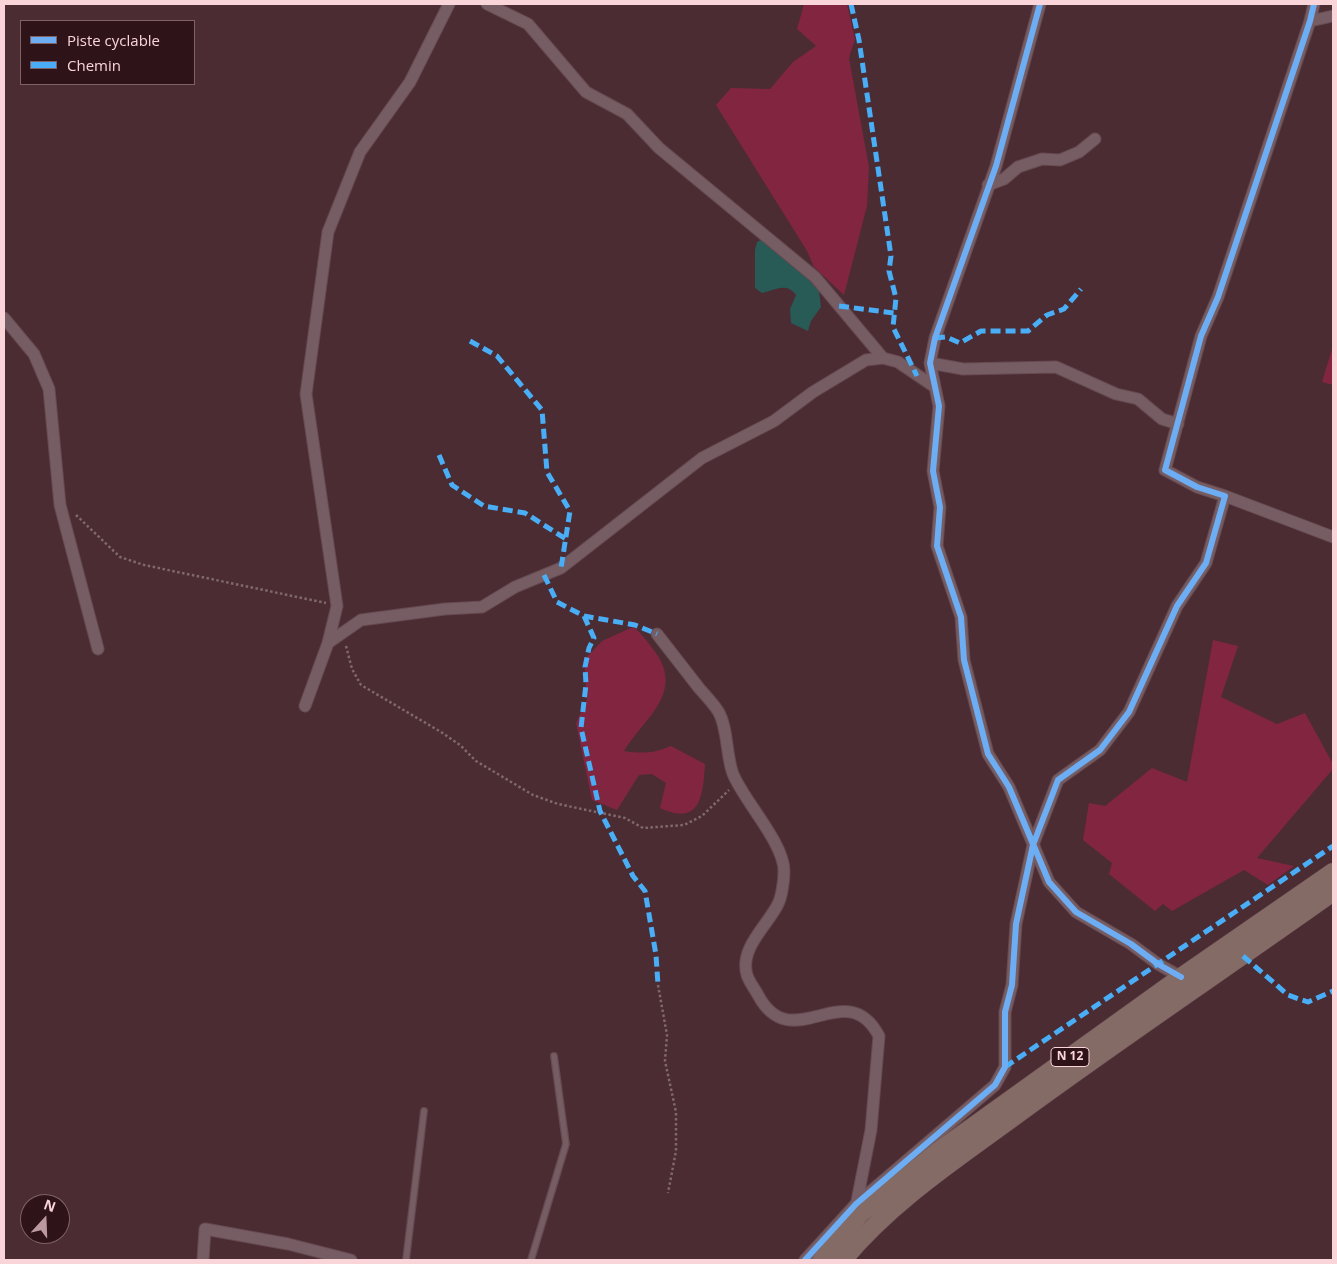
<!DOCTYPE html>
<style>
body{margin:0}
#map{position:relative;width:1337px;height:1264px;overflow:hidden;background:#4b2c33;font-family:"Open Sans",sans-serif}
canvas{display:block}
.frame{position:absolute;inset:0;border:5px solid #f9d4d9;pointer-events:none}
.legend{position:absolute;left:20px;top:20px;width:175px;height:65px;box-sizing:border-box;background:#2e1419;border:1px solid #7f6166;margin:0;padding:6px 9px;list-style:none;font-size:15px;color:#f9d4d9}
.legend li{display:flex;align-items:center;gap:10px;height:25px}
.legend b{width:25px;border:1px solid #7f6166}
.north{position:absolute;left:20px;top:1194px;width:50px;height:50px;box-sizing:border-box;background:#2e1419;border:1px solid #7f6166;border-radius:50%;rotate:20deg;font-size:14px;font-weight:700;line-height:20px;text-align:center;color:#f9d4d9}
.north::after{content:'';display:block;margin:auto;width:18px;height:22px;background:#bc999f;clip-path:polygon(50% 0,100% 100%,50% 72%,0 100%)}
</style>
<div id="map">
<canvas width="1337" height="1264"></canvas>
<div class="frame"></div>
<ul class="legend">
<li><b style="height:6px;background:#6dadf4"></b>Piste cyclable</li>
<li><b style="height:6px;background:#49aef6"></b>Chemin</li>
</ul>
<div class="north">N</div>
</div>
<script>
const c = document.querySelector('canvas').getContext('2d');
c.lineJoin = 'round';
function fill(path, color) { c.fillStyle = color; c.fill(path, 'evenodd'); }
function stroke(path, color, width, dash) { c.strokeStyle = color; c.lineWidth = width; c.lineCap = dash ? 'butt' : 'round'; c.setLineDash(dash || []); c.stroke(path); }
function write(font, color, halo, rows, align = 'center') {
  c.font = font + ' "Open Sans",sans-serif'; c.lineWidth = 4; c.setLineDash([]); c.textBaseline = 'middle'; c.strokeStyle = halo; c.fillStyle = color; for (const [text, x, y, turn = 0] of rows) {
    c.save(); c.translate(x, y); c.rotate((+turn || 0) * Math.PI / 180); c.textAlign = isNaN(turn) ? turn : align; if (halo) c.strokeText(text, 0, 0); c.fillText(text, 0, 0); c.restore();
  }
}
fill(new Path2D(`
 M 804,4 L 847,4 L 855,39 L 849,58 L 869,167 L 867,206 L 844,295 L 814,267 L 807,251 L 716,105 L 731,88 L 770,89 L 793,62 L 816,46 L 797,29 Z
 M 1333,346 L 1333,385 L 1322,382 Z
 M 633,627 C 643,634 649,644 656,653 C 684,693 644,719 624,751 C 642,754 655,753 671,746 L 705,764 C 703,795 701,827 660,808 L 666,783 L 652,774 L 639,775 L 617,810 L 592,800 L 576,723 L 587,699 L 584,660 L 602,641 Z
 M 1213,640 L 1238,646 L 1221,697 L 1277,724 L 1305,713 L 1333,764 L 1333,769 L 1257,858 L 1294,866 L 1268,885 L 1244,870 L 1172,911 L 1163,904 L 1155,911 L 1109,874 L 1112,863 L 1083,840 L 1089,803 L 1105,806 L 1152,768 L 1187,782 Z`), '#822540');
fill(new Path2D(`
 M 763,239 L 805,274 L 819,291 L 821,307 L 811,321 L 808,331 L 791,323 L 790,309 L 796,295 C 786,282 776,290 762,293 L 755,288 L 755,250 L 757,242 Z`), '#285a56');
const service = new Path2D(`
 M 406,1260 L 424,1111
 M 531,1260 L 566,1144 L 554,1056`);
const minor = new Path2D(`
 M 487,4 L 528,24 L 586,92 L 627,114 L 659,148 L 815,277 L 883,358
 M 1040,4 L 996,166 L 935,338 L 930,363 L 939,406 L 933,471 L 940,507 L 937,546 L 961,617 L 964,660 L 988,754 L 1009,787 L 1049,882 L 1076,912 L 1131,944 L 1158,964 L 1181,977
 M 1310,21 L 1333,16
 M 988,185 L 1004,179 L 1018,167 L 1042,159 L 1060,160 L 1079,152 L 1095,139
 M 4,318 L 34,354 L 49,389 L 60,505 L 98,649
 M 930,363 L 963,369 L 1056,367 L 1116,394 L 1138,399 L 1162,419 L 1178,424
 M 1225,496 L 1333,537
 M 657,634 C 671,652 685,670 699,688 C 705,695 713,703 718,711 C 728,727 726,756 733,774 C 744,801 784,843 784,871 C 784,880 782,896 778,904 C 768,925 739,948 747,975 C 749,982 755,989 758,995 C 792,1059 846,973 879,1036 L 871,1130 L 857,1201 L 858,1208
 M 328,643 L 337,606 L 306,394 L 328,232 L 360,152 L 410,82 L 449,4
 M 305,706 L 328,643 L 361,620 L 445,609 L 482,607 L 515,587 L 561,568 L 702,458 L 774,421 L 813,392 L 866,360 L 883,358 L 898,362 L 935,387
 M 203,1260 L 205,1229 L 288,1244 L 351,1260
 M 805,1260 L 856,1204 L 995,1085 L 1005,1067 L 1005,1012 L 1012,985 L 1016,924 L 1033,845 L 1058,780 L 1100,750 L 1129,712 L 1177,606 L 1206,563 L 1225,496 L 1197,487 L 1165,470 L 1201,336 L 1218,297 L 1310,21 L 1314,4`);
const primary = new Path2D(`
 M 822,1260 L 860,1214 L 940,1150 L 1181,977 L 1333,872
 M 843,1260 C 889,1204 952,1162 1011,1119 C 1117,1041 1226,968 1333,892`);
stroke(service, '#664a51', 8);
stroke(minor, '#664a51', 13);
stroke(primary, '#664a51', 19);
stroke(new Path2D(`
 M 76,515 L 120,557 L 144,565 L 326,603
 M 346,646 L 352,669 L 361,685 L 441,732 L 460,745 L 476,761 L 533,795 L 558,804 L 625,818 L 643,828 L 684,825 L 702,816 L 729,790
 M 658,985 L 667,1035 L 665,1061 L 676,1112 L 676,1151 L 668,1193`), '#7f696e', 2.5, [2.5, 2.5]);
stroke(service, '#765d63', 5.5);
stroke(minor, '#765d63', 11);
stroke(primary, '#846b66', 18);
stroke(new Path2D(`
 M 851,4 L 859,40 L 891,256 L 889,271 L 896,298 L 893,327 L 917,376
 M 839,306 L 894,313
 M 935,338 L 946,337 L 960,343 L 981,331 L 1028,331 L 1047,315 L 1064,309 L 1081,289
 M 470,341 L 497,356 L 542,410 L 547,472 L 570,511 L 561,568
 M 439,455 L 452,485 L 484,506 L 525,513 L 566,539
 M 544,575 L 557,602 L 584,616 L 635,625 L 657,634
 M 584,616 L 594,638 L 589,648 L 585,667 L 586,684 L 581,728 L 600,811 L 633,876 L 645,891 L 656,955 L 658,985
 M 1243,956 L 1288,995 L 1299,999 L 1308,1002 L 1333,991
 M 1005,1067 L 1333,846`), '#49aef6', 5, [10, 5]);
stroke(new Path2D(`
 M 1040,4 L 996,166 L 935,338 L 930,363 L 939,406 L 933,471 L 940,507 L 937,546 L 961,617 L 964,660 L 988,754 L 1009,787 L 1049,882 L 1076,912 L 1131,944 L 1158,964 L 1181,977
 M 805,1260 L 856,1204 L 995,1085 L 1005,1067 L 1005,1012 L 1012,985 L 1016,924 L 1033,845 L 1058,780 L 1100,750 L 1129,712 L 1177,606 L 1206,563 L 1225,496 L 1197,487 L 1165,470 L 1201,336 L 1218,297 L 1310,21 L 1314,4`), '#6dadf4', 6);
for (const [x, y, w] of [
 [1070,1057,38]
]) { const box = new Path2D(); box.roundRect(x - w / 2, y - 9.5, w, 19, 4); c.fillStyle = '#2e1419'; c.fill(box); stroke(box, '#f9d4d9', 1); }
write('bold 12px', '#f9d4d9', null, [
 ["N 12",1070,1057]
]);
</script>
